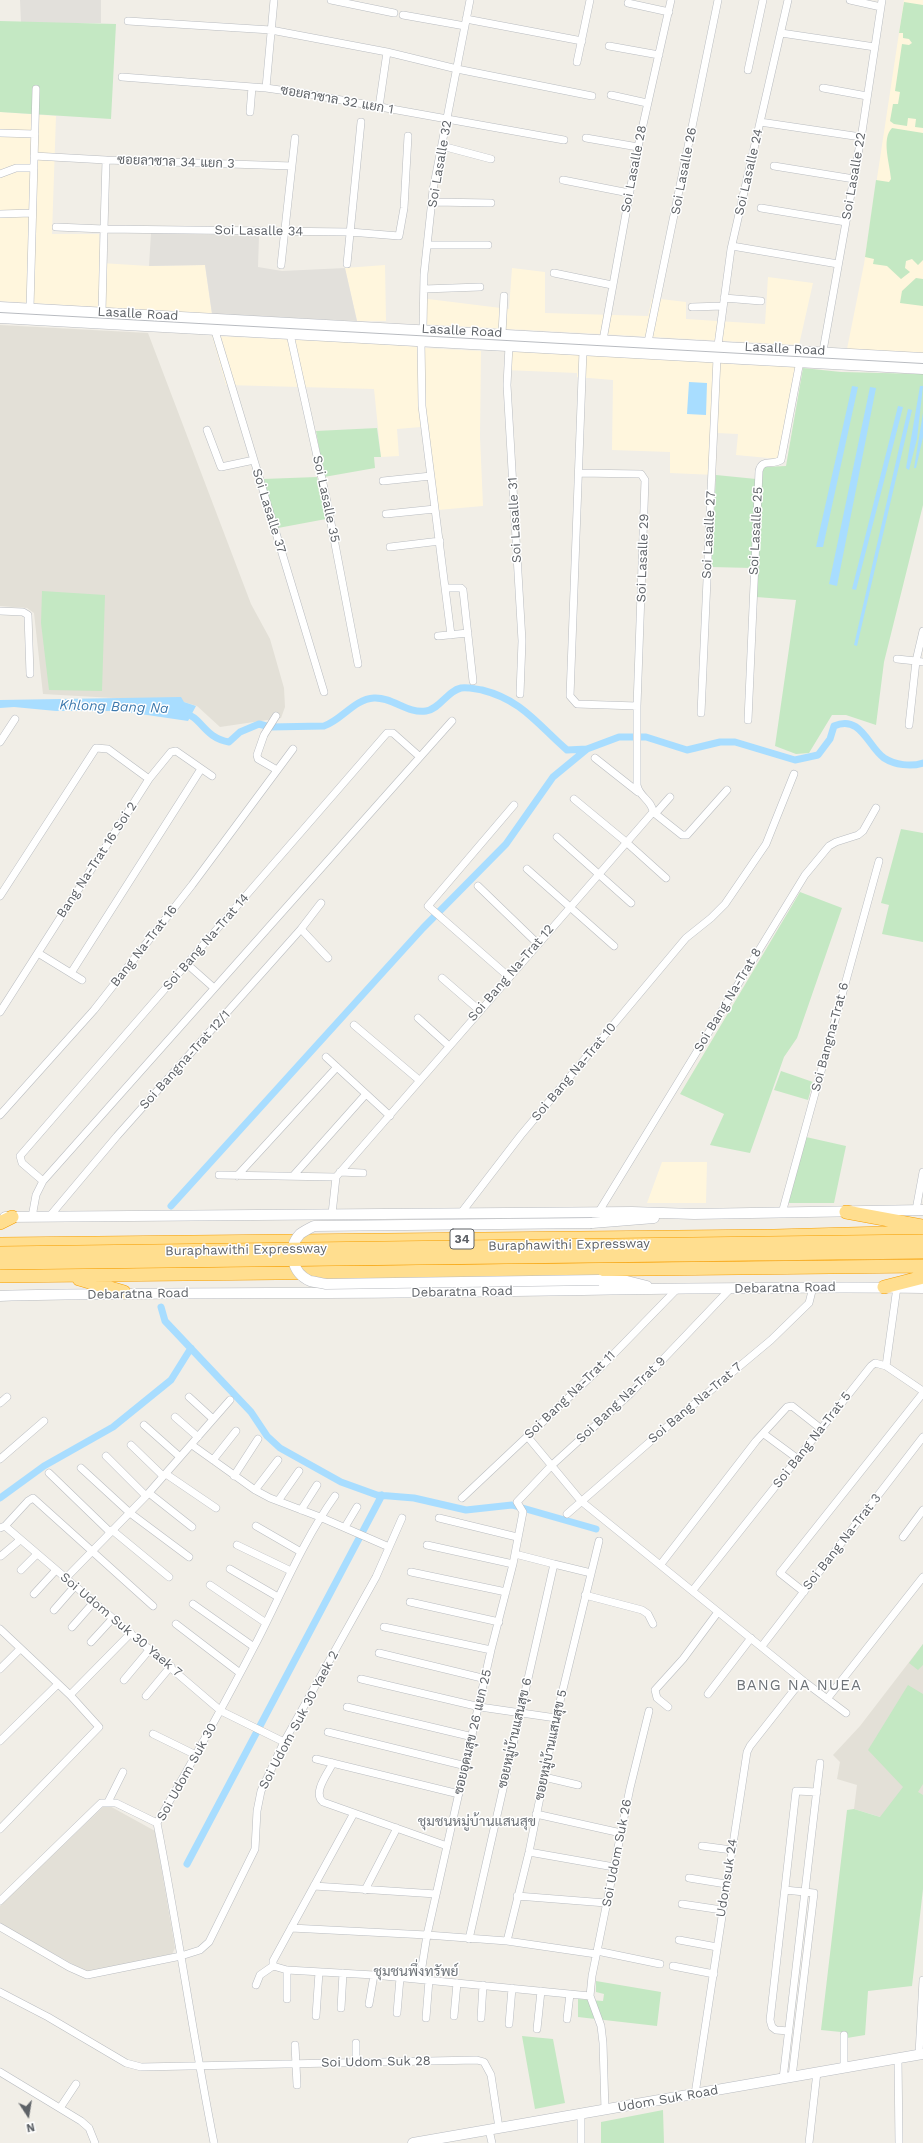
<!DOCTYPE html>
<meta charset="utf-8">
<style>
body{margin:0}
#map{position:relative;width:923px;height:2143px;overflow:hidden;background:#f1eee7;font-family:"Work Sans",sans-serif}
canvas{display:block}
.north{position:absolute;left:8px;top:2095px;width:40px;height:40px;-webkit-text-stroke:3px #fff;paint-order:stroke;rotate:168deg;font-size:11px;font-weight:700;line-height:16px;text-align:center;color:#5e6267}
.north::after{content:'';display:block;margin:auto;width:14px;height:18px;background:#5e6267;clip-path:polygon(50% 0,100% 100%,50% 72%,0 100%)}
</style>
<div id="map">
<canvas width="923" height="2143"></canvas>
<div class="north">N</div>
</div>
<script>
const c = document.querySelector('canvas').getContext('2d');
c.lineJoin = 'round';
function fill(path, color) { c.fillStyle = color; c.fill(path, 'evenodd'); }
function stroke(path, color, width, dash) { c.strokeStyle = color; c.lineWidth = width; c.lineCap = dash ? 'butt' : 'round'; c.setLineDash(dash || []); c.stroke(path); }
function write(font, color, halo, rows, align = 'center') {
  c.font = font + ' "Work Sans",Sarabun,sans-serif'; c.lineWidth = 3; c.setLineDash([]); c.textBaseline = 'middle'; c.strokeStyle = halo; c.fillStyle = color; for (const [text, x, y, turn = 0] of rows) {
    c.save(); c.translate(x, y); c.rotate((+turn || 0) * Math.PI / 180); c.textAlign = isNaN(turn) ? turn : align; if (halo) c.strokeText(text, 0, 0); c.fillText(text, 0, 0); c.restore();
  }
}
fill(new Path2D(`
 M 904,0 L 923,0 L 923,353 L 847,349 L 864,264 Z
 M 0,112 L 56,116 L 52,234 L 99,234 L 101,263 L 149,266 L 205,265 L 212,314 L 0,301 Z
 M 385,265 L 386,321 L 357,321 L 345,268 Z
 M 512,268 L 545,272 L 545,313 L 648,316 L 652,298 L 686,302 L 686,319 L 765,324 L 768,277 L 813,283 L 799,345 L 419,324 L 420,298 L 509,309 Z
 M 212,336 L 367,343 L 418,347 L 421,427 L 397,429 L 399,456 L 381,457 L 374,389 L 226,385 Z
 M 424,348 L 481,351 L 480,437 L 483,506 L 438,510 L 423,397 Z
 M 505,350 L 672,358 L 743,365 L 797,366 L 779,459 L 736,455 L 738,434 L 717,433 L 716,475 L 670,473 L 670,452 L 612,450 L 613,380 L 577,377 L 577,373 L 505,370 Z
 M 662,1162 L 707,1162 L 706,1203 L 647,1203 Z`), '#fff6dd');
fill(new Path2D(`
 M 20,0 L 101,0 L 101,23 L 21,23 Z
 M 151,233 L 259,236 L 258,267 L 282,271 L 345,268 L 357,321 L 212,314 L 205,265 L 149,266 Z`), '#e2e0db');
fill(new Path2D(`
 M 0,325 L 148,333 L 251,604 L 270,639 L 284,688 L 285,707 L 281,718 L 220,727 L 197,706 L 184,702 L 43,694 L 34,613 L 27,608 L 0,606 Z
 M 923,1644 L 923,1830 L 854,1809 L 857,1785 L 837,1779 L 840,1762 L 833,1755 L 860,1726 Z
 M 106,1804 L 155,1831 L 175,1948 L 172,1954 L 87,1972 L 0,1924 L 0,1906 Z`), '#e3e0d7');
fill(new Path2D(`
 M 904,2 L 923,5 L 923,128 L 915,127 L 916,119 L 908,118 L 907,126 L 894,124 L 890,121 L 893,104 L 898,104 L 900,92 L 895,91 L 902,44 L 909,45 L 912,43 L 909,39 L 903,38 L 903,33 L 899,33 Z
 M 0,21 L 116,24 L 111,119 L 0,112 Z
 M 892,128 L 923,133 L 923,260 L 918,265 L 912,259 L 906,261 L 905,268 L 910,272 L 901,279 L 887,266 L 873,264 L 874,259 L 865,257 L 876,180 L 889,182 L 891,179 C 890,164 881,139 892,128 Z
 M 916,278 L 923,279 L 923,306 L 900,303 L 902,291 Z
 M 803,368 L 841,372 L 923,374 L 923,505 L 884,662 L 876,725 L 846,715 L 832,715 L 809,753 L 796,754 L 775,746 L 796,600 L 756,597 L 762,472 L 765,467 L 786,466 Z
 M 377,428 L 381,457 L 374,457 L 375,468 L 324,477 L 316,431 Z
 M 716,475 L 756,479 L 752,568 L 711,567 Z
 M 317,477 L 326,519 L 278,528 L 263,479 Z
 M 42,591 L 105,595 L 102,691 L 49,690 L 41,623 Z
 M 901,829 L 923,833 L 923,942 L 882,934 L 889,905 L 881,903 Z
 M 800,892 L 842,908 L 797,1038 L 784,1057 L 750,1153 L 710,1145 L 724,1114 L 680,1094 Z
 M 781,1071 L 813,1082 L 808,1100 L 774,1090 Z
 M 806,1137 L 846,1146 L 834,1203 L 788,1203 Z
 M 923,1644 L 923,1665 L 918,1670 L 909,1663 Z
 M 908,1685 L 923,1694 L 923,1784 L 918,1792 L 923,1795 L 923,1889 L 912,1986 L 868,1991 L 865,2035 L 841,2039 L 841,2032 L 821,2030 L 847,1810 L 854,1809 L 880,1817 L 903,1787 L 868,1750 Z
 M 596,1981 L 661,1992 L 657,2026 L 578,2017 L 578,1999 L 603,2001 L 604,1994 L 596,1992 Z
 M 522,2036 L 553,2039 L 565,2103 L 535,2109 Z
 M 663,2110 L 664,2143 L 601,2143 L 601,2122 Z`), '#c4e8c3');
fill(new Path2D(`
 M 689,382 L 707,383 L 706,415 L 687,414 Z
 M 852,386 L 858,387 L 823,547 L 816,547 Z
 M 920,386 L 923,386 L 917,439 L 909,470 L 906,468 Z
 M 870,387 L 876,388 L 837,586 L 829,584 Z
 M 898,406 L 903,407 L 856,590 L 852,589 Z
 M 908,409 L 912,410 L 857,646 L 854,645 Z
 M 923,413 L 923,437 L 916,468 L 914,468 Z
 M 181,697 L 184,702 L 196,706 L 188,721 L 120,711 L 56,711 L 14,707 L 0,708 L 0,700 Z`), '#a8ddff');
stroke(new Path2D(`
 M 183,712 C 203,718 203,737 229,742 L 240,732 L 259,724 L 270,727 L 324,726 C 342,720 354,699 374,698 C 393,697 407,714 426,711 C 440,709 447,691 461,688 C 468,687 475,689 482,690 C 522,700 537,724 567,750 L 587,749 L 619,737 L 646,737 L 687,750 L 720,742 L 735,742 L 795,760 L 818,755 L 830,739 L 834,726 C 861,714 868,747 884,758 C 895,765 911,767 923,763
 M 171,1206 L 423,928 L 506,844 L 553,777 L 587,749
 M 161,1307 L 165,1321 L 251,1412 L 267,1436 L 280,1448 L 341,1482 L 377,1495 L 414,1498 L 466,1510 L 512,1505 L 596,1529
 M 0,1498 L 44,1466 L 113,1427 L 171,1380 L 191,1348
 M 187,1864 L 382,1495`), '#a8ddff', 7);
const street = new Path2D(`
 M 274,0 L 266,88 L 308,94 L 564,140
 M 331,0 L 394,13
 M 850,0 L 881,7
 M 628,3 L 669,12
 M 403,15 L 465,26
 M 466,19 L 582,41
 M 128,21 L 271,30 L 387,52 L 457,69 L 592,96
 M 781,33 L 875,47
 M 609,46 L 659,55
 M 577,62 L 590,0
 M 748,70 L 763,0
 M 122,77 L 266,88
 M 823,88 L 867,96
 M 611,95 L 647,103
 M 379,107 L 387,52
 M 250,112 L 252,87
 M 760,122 L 861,137
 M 0,133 L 35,134
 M 586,138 L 638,147
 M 442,146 L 491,159
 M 34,156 L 106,160
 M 774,166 L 854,179
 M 0,174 L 16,168 L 34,168
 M 563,180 L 629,193
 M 433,202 L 491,203
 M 761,208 L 846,222
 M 0,214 L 32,213
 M 56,227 L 104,229 L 106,160 L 292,166
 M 427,245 L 488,245
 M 732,246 L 838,264
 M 347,264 L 361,122
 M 281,265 L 295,138
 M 554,273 L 612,285
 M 424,289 L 480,287
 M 724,298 L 761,301
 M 692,307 L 723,306
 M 30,308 L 36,89
 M 102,312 L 104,229 L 350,232 L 399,236 L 404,208 L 408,136
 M 423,329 L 424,274 L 433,190 L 470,0
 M 215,331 L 324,692
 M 290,334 L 326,497 L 358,664
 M 502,334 L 504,296
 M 603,340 L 638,147 L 671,0
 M 421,341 L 422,406 L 451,635
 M 648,342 L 718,0
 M 718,345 L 731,249 L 788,0
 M 509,346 L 507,385 L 522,641 L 520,694
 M 583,351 L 570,696 L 577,704 L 637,706
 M 823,351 L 862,132 L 882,0
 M 207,430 L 221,467 L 254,460
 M 383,481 L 431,476
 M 386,514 L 435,509
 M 390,547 L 440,541
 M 446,588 L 461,588 L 463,590 L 473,681
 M 0,611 L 23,612 L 28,615 L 30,674
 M 923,631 L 916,661 L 923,662
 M 438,636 L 468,633
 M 897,659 L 916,661 L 909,725
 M 701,713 L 717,358
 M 276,716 L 264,735 L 257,755 L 258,759 L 277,770
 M 748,720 L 759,471 C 762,458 772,466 781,460 L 800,361
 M 0,742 L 15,719
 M 595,758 L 638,792
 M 574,799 L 626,842 L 666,878
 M 653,812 L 682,835 L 687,835 L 727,790
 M 655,814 L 670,797
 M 557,837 L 631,903
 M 527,869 L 614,946
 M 478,886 L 537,943
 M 0,896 L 96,748 L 108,749 L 149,779
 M 301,929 L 328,958
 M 38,953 L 82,980
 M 187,964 L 214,988
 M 71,973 L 201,769
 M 509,977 L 428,906 L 514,805
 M 442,978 L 479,1010
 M 0,1012 L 149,779 L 171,752 L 176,751 L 212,776
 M 418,1018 L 448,1045
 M 354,1025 L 419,1080
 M 326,1057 L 390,1116
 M 0,1115 L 94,1010 L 192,885 L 293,749
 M 340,1172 L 363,1173
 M 219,1175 L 336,1177
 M 237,1176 L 337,1067
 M 293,1176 L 366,1094
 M 43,1181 L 22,1163 L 20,1156 L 387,733 L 393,733 L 420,757
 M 916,1210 L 923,1172
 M 461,1213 L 521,1135 L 686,938 L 711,918 L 725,904 L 766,844 L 794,774
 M 598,1213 L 805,875 L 829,846 L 836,842 L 858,835 L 863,831 L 876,808
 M 782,1213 L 879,861
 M 332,1214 L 336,1177 L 653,812 C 652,800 639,797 637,785 L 637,706 L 645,480 L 641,474 L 579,473
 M 32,1217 L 36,1195 L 43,1181 L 452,721
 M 49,1217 L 117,1136 L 301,929 L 321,903
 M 886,1366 L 923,1391
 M 189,1397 L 213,1419
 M 0,1403 L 7,1397
 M 175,1417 L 198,1437
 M 144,1425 L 180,1457
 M 764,1434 L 798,1459
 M 527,1436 L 581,1501 L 806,1683 L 846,1713
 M 131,1445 L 163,1476
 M 192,1445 L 255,1490 L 270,1498 L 320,1517 L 389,1547
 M 106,1456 L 146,1496
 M 0,1459 L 44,1421
 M 213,1460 L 236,1431
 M 81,1468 L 130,1513 L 189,1557
 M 49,1473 L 110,1532
 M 166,1474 L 216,1508
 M 234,1476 L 258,1439
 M 255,1490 L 278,1460
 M 149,1493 L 192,1527
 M 462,1498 L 601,1367 L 676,1290
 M 278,1501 L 299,1471
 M 301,1510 L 317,1485
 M 567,1514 L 668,1426 L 771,1340 L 809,1303 L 813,1287
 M 439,1518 L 517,1537
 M 5,1526 L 221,1711 L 284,1742
 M 256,1526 L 301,1552
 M 345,1527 L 357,1507
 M 0,1528 L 5,1526 L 28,1501 L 33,1498 L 153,1606
 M 112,1530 L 169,1577
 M 903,1537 L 923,1510
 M 237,1545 L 291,1571
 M 427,1545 L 513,1564
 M 515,1554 L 554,1564
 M 1,1556 L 20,1540
 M 661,1564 L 756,1441 L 787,1407 L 792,1406 L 820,1428
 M 230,1569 L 278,1597
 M 21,1570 L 37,1554
 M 411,1572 L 506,1592
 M 66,1578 L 146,1496 L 230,1400
 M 210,1585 L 266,1623
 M 693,1590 L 871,1366 L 875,1363 L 886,1366 L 897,1287
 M 804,1592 L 780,1573 L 923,1393
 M 34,1594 L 56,1570
 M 585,1595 L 642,1610 L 648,1614 L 653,1624
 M 410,1602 L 499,1622
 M 193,1604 L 254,1647
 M 54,1610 L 75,1586
 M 176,1624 L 240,1673
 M 72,1627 L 94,1602
 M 384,1627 L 491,1650
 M 0,1629 L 70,1695 L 99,1727 L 0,1829
 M 91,1642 L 113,1618
 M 762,1646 L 923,1437
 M 379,1653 L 486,1679
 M 0,1669 L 20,1649
 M 361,1679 L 480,1707 L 556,1718
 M 124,1680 L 150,1649
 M 708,1694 L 751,1638
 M 70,1695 L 131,1633
 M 146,1696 L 171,1666
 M 827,1699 L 923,1577
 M 347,1707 L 473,1737
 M 668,1707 L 657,1698 L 655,1690 L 683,1659 L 718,1612
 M 328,1732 L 466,1766
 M 153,1734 L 196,1755
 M 0,1741 L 58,1684
 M 316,1759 L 459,1794
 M 333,1763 C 328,1773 312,1793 323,1802 L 447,1846
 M 544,1777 L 578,1785
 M 108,1802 L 123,1772
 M 354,1813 L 273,1961 L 273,1966 L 287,1970 L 374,1975 L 590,1996
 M 536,1814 L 621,1833
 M 702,1846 L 732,1850
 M 529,1852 L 614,1867
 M 689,1878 L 726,1884
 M 314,1886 L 436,1894
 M 365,1890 L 397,1828
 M 785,1890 L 814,1893 L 792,2077
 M 517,1896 L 606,1903
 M 0,1901 L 101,1803 L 116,1803 L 157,1823
 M 682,1904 L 722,1910
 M 0,1927 L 69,1967 L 87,1975 L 181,1956 L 200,1950 L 209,1942 L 255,1849 L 257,1811 L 261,1791 L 284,1742 L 376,1577 L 402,1518
 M 291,1928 L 427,1935 L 507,1941 L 596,1954
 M 469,1939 L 554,1564 L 591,1573
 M 679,1940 L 717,1947
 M 507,1941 L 529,1852 L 556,1718 L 599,1541
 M 597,1951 L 660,1964
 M 673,1966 L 714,1974
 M 420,1979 L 427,1935 L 491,1650 L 513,1564 L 523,1512 L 517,1502 L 551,1466 L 630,1394 L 730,1289
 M 256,1985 L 260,1975 L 273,1966
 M 0,1992 L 48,2017 L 126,2063 L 141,2067 L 477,2060 L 484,2062 L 491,2075 L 499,2128
 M 287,1999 L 287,1970
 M 369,2004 L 374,1975
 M 341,2008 L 343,1973
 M 397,2013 L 400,1978
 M 316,2016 L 319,1972
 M 454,2016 L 457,1983
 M 426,2018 L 429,1980
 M 481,2018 L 483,1985
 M 567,2019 L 570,1994
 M 509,2024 L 512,1988
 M 537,2029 L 541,1991
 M 789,2031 L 776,2030 L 772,2027 L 770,2020 L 796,1791 L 817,1792
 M 844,2035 L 844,2068
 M 295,2045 L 297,2085
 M 919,2054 L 923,1980
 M 898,2058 L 899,2143
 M 356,2061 L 356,2043
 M 0,2072 L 81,2121 L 89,2128 L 95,2143
 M 783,2079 L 820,1763
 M 695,2094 L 747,1752 L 750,1746 L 802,1680
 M 60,2108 L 76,2084
 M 605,2110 L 603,2043 L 601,2026 L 590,1996 L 592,1976 L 630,1788 L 649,1711
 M 581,2114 L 581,2143
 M 489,2130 L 492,2143
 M 214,2143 C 193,2037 178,1929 157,1823 C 191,1764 224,1705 255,1645 C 281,1595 302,1542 335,1496
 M 809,2143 L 817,2072`);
const secondary = new Path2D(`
 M 0,307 L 923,358
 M 0,318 L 923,369
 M 5,1217 L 632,1212 L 694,1214 L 923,1210
 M 592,1223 L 654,1218
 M 599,1280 L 627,1281 L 647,1286
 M 0,1296 C 150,1292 300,1294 450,1292 C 608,1290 765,1286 923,1288
 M 413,2143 L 923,2054`);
const highway = new Path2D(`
 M 846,1212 L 922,1226
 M 0,1223 L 12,1217
 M 0,1244 L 774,1236 L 923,1232
 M 0,1276 L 923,1266
 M 79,1279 L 124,1292
 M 884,1287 L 923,1277`);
stroke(street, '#b9bcc0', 8);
stroke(secondary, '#b8bbc0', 11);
stroke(highway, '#f79f00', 14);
stroke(street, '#fff', 7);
stroke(secondary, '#fff', 10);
stroke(highway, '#ffde8f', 13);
const secondaryBridge = new Path2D(`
 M 592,1223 L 314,1226 C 310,1228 304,1231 300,1234 C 286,1249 292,1273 310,1281 C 315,1282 321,1283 326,1284 L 599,1280`);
const highwayBridge = new Path2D(`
 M 0,1253 L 923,1241
 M 0,1263 L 923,1252`);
stroke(secondaryBridge, '#b8bbc0', 11, []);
stroke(highwayBridge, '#f79f00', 14, []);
stroke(secondaryBridge, '#fff', 10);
stroke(highwayBridge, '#ffde8f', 13);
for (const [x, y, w] of [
 [462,1239,24]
]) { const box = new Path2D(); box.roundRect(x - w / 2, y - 10, w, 20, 3); c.fillStyle = '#fff'; c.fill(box); stroke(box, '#5e6267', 1); }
write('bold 12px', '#5e6267', null, [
 ["34",462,1239]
]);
write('13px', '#5e6267', '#fff', [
 ["ซอยลาซาล 32 แยก 1",337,100,10],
 ["ซอยลาซาล 34 แยก 3",176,162,2],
 ["Soi Lasalle 32",440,164,-80],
 ["Soi Lasalle 28",634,169,-79],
 ["Soi Lasalle 26",684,171,-79],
 ["Soi Lasalle 24",749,172,-77],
 ["Soi Lasalle 22",854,176,-80],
 ["Soi Lasalle 34",259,231,1],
 ["Lasalle Road",138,314,3],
 ["Lasalle Road",462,331,3],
 ["Lasalle Road",785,349,3],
 ["Soi Lasalle 35",326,499,78],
 ["Soi Lasalle 37",269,511,73],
 ["Soi Lasalle 31",515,520,-93],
 ["Soi Lasalle 25",756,531,-87],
 ["Soi Lasalle 27",709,535,-87],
 ["Soi Lasalle 29",643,558,-88],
 ["Bang Na-Trat 16 Soi 2",97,860,-57],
 ["Soi Bang Na-Trat 14",206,942,-49],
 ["Bang Na-Trat 16",144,946,-52],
 ["Soi Bang Na-Trat 12",511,973,-49],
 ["Soi Bang Na-Trat 8",728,1000,-59],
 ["Soi Bangna-Trat 6",830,1037,-75],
 ["Soi Bangna-Trat 12/1",185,1060,-48],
 ["Soi Bang Na-Trat 10",574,1072,-50],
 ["Buraphawithi Expressway",569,1245,-1],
 ["Buraphawithi Expressway",246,1250,-1],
 ["Debaratna Road",785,1288,-1],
 ["Debaratna Road",462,1292,-1],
 ["Debaratna Road",138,1294,-1],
 ["Soi Bang Na-Trat 11",570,1395,-44],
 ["Soi Bang Na-Trat 9",621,1400,-44],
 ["Soi Bang Na-Trat 7",695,1403,-40],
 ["Soi Bang Na-Trat 5",812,1440,-52],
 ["Soi Bang Na-Trat 3",842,1542,-52],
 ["Soi Udom Suk 30 Yaek 7",121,1625,40],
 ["Soi Udom Suk 30 Yaek 2",299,1720,-62],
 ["ซอยอุดมสุข 26 แยก 25",473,1732,-77],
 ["ซอยหมู่บ้านแสนสุข 6",515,1733,-77],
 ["ซอยหมู่บ้านแสนสุข 5",551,1745,-78],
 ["Soi Udom Suk 30",187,1772,-61],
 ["Soi Udom Suk 26",617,1853,-79],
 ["Udomsuk 24",727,1878,-81],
 ["Soi Udom Suk 28",376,2062,-1],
 ["Udom Suk Road",668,2099,-10]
]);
write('italic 14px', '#3d79ad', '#fff', [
 ["Khlong Bang Na",114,707,2]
]);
write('14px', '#6f7479', '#fff', [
 ["ชุมชนหมู่บ้านแสนสุข",477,1822],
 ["ชุมชนพึ่งทรัพย์",416,1972]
]);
c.letterSpacing = '1px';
write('15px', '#6f7479', '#fff', [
 ["BANG NA NUEA",799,1686]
]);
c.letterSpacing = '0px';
</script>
